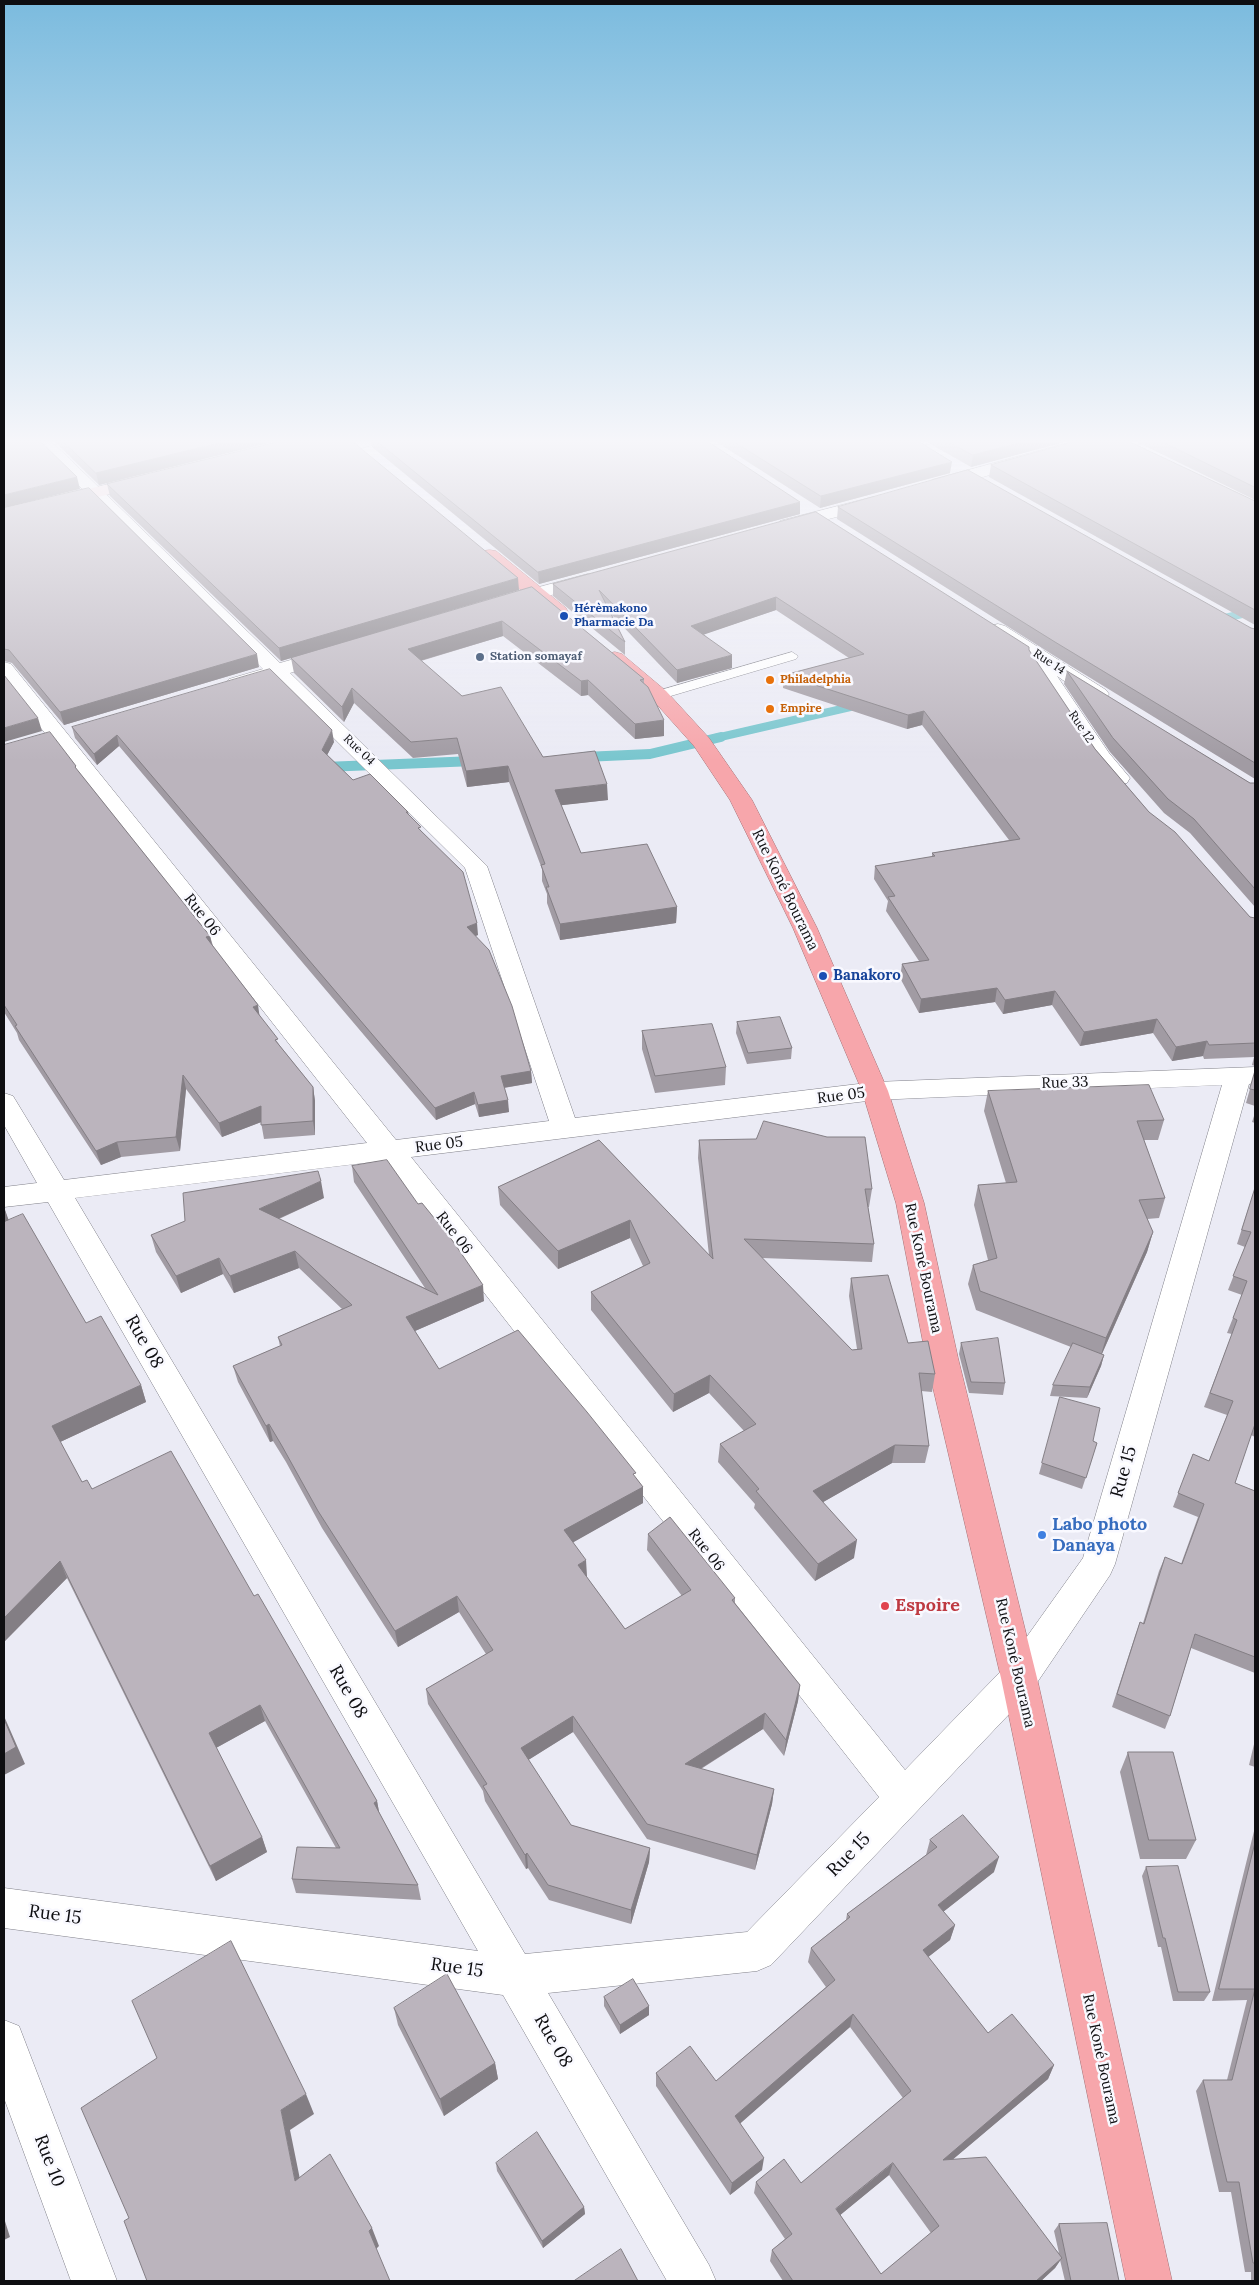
<!DOCTYPE html>
<meta charset="utf-8">
<style>
body{margin:0}
#map{position:relative;width:1259px;height:2285px;overflow:hidden;background:#ebebf5;font-family:Lora,serif}
canvas{display:block}
.frame{position:absolute;inset:0;border:5px solid #0e0e11;pointer-events:none}
</style>
<div id="map">
<canvas width="1259" height="2285"></canvas>
<div class="frame"></div>
</div>
<script>
const c = document.querySelector('canvas').getContext('2d');
c.lineJoin = 'round';
function stroke(path, color, width, dash) { c.strokeStyle = color; c.lineWidth = width; c.lineCap = dash ? 'butt' : 'round'; c.setLineDash(dash || []); c.stroke(path); }
function fill(path, color) { c.fillStyle = color; c.fill(path, 'evenodd'); }
function write(font, color, halo, rows, align = 'center') {
  c.font = font + ' Lora,serif'; c.lineWidth = 5; c.setLineDash([]); c.textBaseline = 'middle'; c.strokeStyle = halo; c.fillStyle = color; for (const [text, x, y, turn = 0] of rows) {
    c.save(); c.translate(x, y); c.rotate((+turn || 0) * Math.PI / 180); c.textAlign = isNaN(turn) ? turn : align; if (halo) c.strokeText(text, 0, 0); c.fillText(text, 0, 0); c.restore();
  }
}
stroke(new Path2D(`
 M 1216,620 L 1255,611
 M 716,738 L 859,705`), '#79c6ce', 8);
stroke(new Path2D(`
 M 584,757 L 650,754 L 721,737
 M 324,767 L 475,761`), '#79c6ce', 10);
const lane = new Path2D(`
 M 792,652 L 798,656 L 796,659 L 664,698 L 659,699 L 653,695 L 654,692 Z`);
const street = new Path2D(`
 M 34,441 L 51,441 L 280,663 L 329,649 L 336,651 L 339,655 L 336,659 L 290,673 L 487,866 L 575,1118 L 875,1082 L 1255,1067 L 1255,1083 L 1249,1084 L 1115,1564 L 1110,1575 L 1032,1690 L 771,1965 L 757,1971 L 548,1993 L 709,2265 L 716,2281 L 667,2281 L 503,1995 L 4,1928 L 4,1888 L 478,1951 L 48,1202 L 4,1207 L 4,1187 L 37,1183 L 4,1125 L 4,1093 L 13,1096 L 64,1180 L 367,1143 L 4,681 L 4,662 L 11,664 L 396,1140 L 549,1121 L 465,868 L 273,678 L 236,689 L 229,687 L 226,683 L 229,679 L 263,669 ZM 1222,1085 L 1083,1558 L 1006,1666 L 905,1770 L 411,1157 L 875,1100 ZM 381,1161 L 879,1797 L 747,1932 L 525,1954 L 75,1198 Z
 M 351,441 L 378,441 L 376,444 L 355,450 L 347,445 Z
 M 1075,441 L 1101,441 L 1099,444 L 944,488 L 932,488 L 930,484 L 932,480 Z
 M 873,497 L 879,498 L 882,502 L 879,506 L 786,530 L 780,529 L 777,525 L 780,521 Z
 M 588,574 L 594,575 L 597,579 L 594,583 L 509,607 L 502,605 L 500,601 L 502,597 Z
 M 998,624 L 1005,626 L 1106,690 L 1109,694 L 1106,698 C 1089,703 1071,685 1057,676 L 1109,753 L 1130,778 L 1127,783 L 1119,784 L 1111,783 L 1094,761 L 1028,662 L 1030,659 L 988,630 L 991,626 Z
 M 4,2020 L 19,2026 L 117,2281 L 71,2281 L 4,2098 Z`);
const secondary = new Path2D(`
 M 145,475 L 151,476 L 153,480 L 151,484 L 4,520 L 4,510 Z`);
const highway = new Path2D(`
 M 490,550 L 496,551 L 566,608 L 568,612 L 566,616 L 552,616 L 484,559 L 481,555 L 484,551 Z
 M 615,652 L 622,654 L 666,691 L 709,738 L 752,800 L 817,928 L 888,1091 L 924,1203 L 958,1358 L 1037,1678 L 1172,2281 L 1126,2281 L 1001,1678 L 926,1358 L 896,1203 L 862,1091 L 793,928 L 730,800 L 694,746 L 652,699 L 608,662 L 605,658 L 608,654 Z`);
stroke(lane, '#808089', 1);
stroke(street, '#808089', 1);
stroke(secondary, '#808089', 1);
stroke(highway, '#a57175', 1);
fill(lane, '#fff');
fill(street, '#fff');
fill(secondary, '#fde4e6');
fill(highway, '#f7a6ab');
fill(new Path2D(`
 M 54,441 L 276,441 L 99,485 Z
 M 371,441 L 707,441 L 800,514 L 539,584 L 372,447 Z
 M 715,441 L 918,441 L 950,473 L 820,508 Z
 M 925,441 L 1068,441 L 971,467 Z
 M 1135,441 L 1255,441 L 1255,500 Z
 M 991,465 L 1255,501 L 1255,625 L 989,477 Z
 M 107,484 L 519,590 L 281,661 L 110,496 Z
 M 838,507 L 1255,629 L 1255,779 L 1053,655 L 837,519 Z
 M 4,508 L 259,667 L 64,725 L 12,663 L 4,661 Z
 M 816,512 L 1029,650 L 1095,749 L 1149,812 L 1250,917 L 1255,918 L 1255,1066 L 1252,1065 L 1254,1057 L 1204,1059 L 1203,1056 L 1172,1061 L 1153,1033 L 1080,1046 L 1052,1005 L 1003,1014 L 995,1002 L 919,1013 L 900,978 L 902,964 L 919,961 L 886,911 L 888,901 L 874,879 L 875,866 L 932,857 L 932,853 L 1009,840 L 922,725 L 907,729 L 783,688 L 784,675 L 849,658 L 776,610 L 704,634 L 732,668 L 677,683 L 612,615 L 625,642 L 625,655 L 553,596 L 553,584 Z
 M 532,587 L 644,679 L 644,684 L 664,736 L 635,739 L 588,695 L 581,696 L 503,636 L 421,661 L 462,696 L 543,757 L 608,800 L 561,805 L 581,853 L 677,907 L 676,923 L 560,940 L 547,903 L 547,894 L 542,881 L 542,869 L 509,782 L 467,787 L 458,754 L 413,758 L 354,703 L 344,722 L 294,673 L 291,658 Z
 M 1067,671 L 1250,783 L 1255,783 L 1255,907 L 1190,833 L 1164,813 L 1110,752 L 1064,684 Z
 M 72,727 L 334,742 L 327,755 L 353,780 L 408,812 L 409,815 L 422,832 L 478,935 L 475,936 L 531,1071 L 532,1083 L 504,1088 L 509,1112 L 479,1117 L 475,1104 L 436,1120 L 119,746 L 97,765 L 75,738 Z
 M 4,745 L 78,771 L 210,936 L 213,946 L 280,1046 L 313,1087 L 315,1101 L 315,1135 L 264,1139 L 261,1122 L 222,1137 L 186,1089 L 180,1151 L 121,1157 L 101,1165 L 19,1040 L 17,1033 L 4,1012 Z
 M 737,1022 L 792,1048 L 791,1059 L 747,1064 L 736,1033 Z
 M 642,1031 L 726,1067 L 725,1085 L 655,1093 L 642,1049 Z
 M 1255,1071 L 1255,1106 L 1246,1103 Z
 M 988,1091 L 1164,1120 L 1158,1140 L 1144,1140 L 1165,1198 L 1159,1218 L 1147,1219 L 1153,1232 L 1147,1252 L 1102,1354 L 1104,1355 L 1101,1366 L 1087,1398 L 1050,1396 L 1053,1385 L 1071,1347 L 976,1310 L 968,1284 L 973,1265 L 988,1260 L 974,1205 L 978,1185 L 1006,1183 L 984,1111 Z
 M 1255,1113 L 1255,1123 L 1252,1122 Z
 M 599,1140 L 709,1255 L 698,1158 L 699,1140 L 872,1189 L 869,1207 L 868,1207 L 874,1244 L 872,1262 L 762,1258 L 852,1350 L 857,1349 L 849,1296 L 851,1278 L 935,1374 L 932,1392 L 921,1391 L 929,1446 L 925,1463 L 892,1463 L 823,1502 L 854,1558 L 815,1581 L 754,1508 L 755,1504 L 718,1462 L 720,1444 L 744,1431 L 709,1393 L 673,1412 L 591,1310 L 591,1292 L 643,1266 L 630,1238 L 558,1269 L 500,1205 L 498,1187 Z
 M 352,1166 L 484,1301 L 415,1331 L 439,1369 L 636,1478 L 643,1487 L 643,1503 L 573,1542 L 586,1576 L 625,1629 L 682,1596 L 647,1550 L 648,1534 L 735,1598 L 735,1603 L 800,1685 L 798,1701 L 784,1756 L 763,1729 L 701,1769 L 774,1789 L 772,1804 L 755,1870 L 647,1839 L 573,1732 L 528,1760 L 571,1825 L 650,1848 L 649,1862 L 631,1924 L 549,1900 L 528,1868 L 526,1869 L 485,1801 L 483,1791 L 428,1704 L 426,1689 L 486,1654 L 459,1612 L 398,1647 L 322,1528 L 286,1462 L 273,1441 L 270,1442 L 238,1382 L 233,1366 L 280,1346 L 278,1337 L 342,1309 L 299,1268 L 234,1293 L 223,1274 L 181,1293 L 156,1252 L 151,1235 L 324,1198 L 279,1219 L 425,1288 L 354,1182 Z
 M 1255,1188 L 1255,1437 L 1251,1435 L 1235,1483 L 1255,1491 L 1255,1673 L 1191,1648 L 1170,1716 L 1165,1729 L 1112,1707 L 1135,1636 L 1140,1622 L 1143,1623 L 1159,1571 L 1165,1557 L 1181,1564 L 1198,1517 L 1173,1507 L 1193,1454 L 1209,1461 L 1227,1415 L 1204,1407 L 1232,1334 L 1227,1333 L 1242,1295 L 1228,1290 L 1245,1247 L 1237,1244 Z
 M 4,1207 L 8,1220 L 86,1323 L 141,1385 L 146,1402 L 60,1442 L 82,1482 L 254,1596 L 377,1801 L 379,1812 L 418,1885 L 421,1900 L 296,1893 L 292,1879 L 336,1848 L 265,1721 L 216,1748 L 262,1837 L 267,1852 L 216,1881 L 67,1578 L 4,1642 Z
 M 961,1343 L 1005,1383 L 1003,1395 L 969,1393 L 959,1354 Z
 M 1060,1397 L 1093,1441 L 1097,1443 L 1082,1489 L 1039,1474 Z
 M 1255,1740 L 1255,1767 L 1249,1765 Z
 M 1128,1752 L 1196,1840 L 1186,1859 L 1140,1859 L 1120,1772 Z
 M 1255,1827 L 1255,2281 L 1251,2281 L 1251,2272 L 1245,2272 L 1231,2192 L 1219,2192 L 1196,2091 L 1203,2080 L 1227,2080 L 1247,2000 L 1212,2001 Z
 M 930,1840 L 994,1872 L 943,1912 L 955,1925 L 950,1940 L 928,1957 L 988,2033 L 1054,2065 L 1048,2079 L 953,2159 L 1059,2253 L 1054,2231 L 1059,2224 L 1119,2281 L 1065,2281 L 1060,2260 L 1055,2268 L 1041,2281 L 783,2281 L 770,2261 L 772,2250 L 785,2239 L 754,2193 L 756,2182 L 801,2183 L 903,2098 L 850,2027 L 740,2123 L 762,2170 L 730,2195 L 656,2086 L 656,2073 L 716,2081 L 826,1987 L 808,1962 L 811,1948 L 846,1920 L 847,1914 L 926,1855 ZM 889,2175 L 931,2233 L 881,2274 L 840,2215 Z
 M 1146,1867 L 1210,1992 L 1204,2001 L 1173,2001 L 1161,1947 L 1158,1947 L 1142,1876 Z
 M 604,1997 L 649,2006 L 649,2015 L 620,2034 L 604,2006 Z
 M 394,2008 L 495,2063 L 498,2079 L 444,2116 L 398,2025 Z
 M 496,2163 L 584,2207 L 585,2214 L 543,2248 L 497,2171 Z`), '#a19ba3');
fill(new Path2D(`
 M 227,441 L 276,441 L 99,485 L 96,473 Z
 M 1026,441 L 1068,441 L 971,467 L 973,455 Z
 M 952,462 L 950,473 L 820,508 L 821,496 Z
 M 77,477 L 80,489 L 4,508 L 4,495 Z
 M 800,502 L 800,514 L 539,584 L 538,572 Z
 M 518,578 L 519,590 L 281,661 L 279,648 Z
 M 776,597 L 776,610 L 691,639 L 691,626 Z
 M 502,621 L 503,636 L 409,664 L 408,649 Z
 M 257,654 L 259,667 L 64,725 L 60,712 Z
 M 732,655 L 732,668 L 677,683 L 677,670 Z
 M 588,680 L 588,695 L 581,696 L 581,681 Z
 M 352,688 L 354,703 L 344,722 L 342,707 Z
 M 924,711 L 922,725 L 907,729 L 908,715 Z
 M 38,718 L 42,731 L 4,742 L 4,728 Z
 M 664,720 L 664,736 L 635,739 L 635,724 Z
 M 332,730 L 334,742 L 324,761 L 322,750 Z
 M 117,735 L 119,746 L 97,765 L 94,754 Z
 M 508,766 L 509,782 L 467,787 L 466,771 Z
 M 607,784 L 608,800 L 555,806 L 555,790 Z
 M 677,907 L 676,923 L 560,940 L 560,924 Z
 M 477,923 L 478,935 L 468,939 L 467,927 Z
 M 210,936 L 213,950 L 206,937 Z
 M 997,988 L 995,1002 L 919,1013 L 921,999 Z
 M 1055,991 L 1052,1005 L 1003,1014 L 1005,1000 Z
 M 258,1005 L 260,1019 L 253,1007 Z
 M 1157,1019 L 1153,1033 L 1080,1046 L 1084,1032 Z
 M 1207,1041 L 1203,1056 L 1172,1061 L 1176,1047 Z
 M 531,1071 L 532,1083 L 502,1088 L 501,1076 Z
 M 183,1075 L 186,1089 L 180,1151 L 176,1137 Z
 M 313,1087 L 315,1101 L 315,1135 L 313,1121 Z
 M 474,1092 L 475,1104 L 436,1120 L 435,1108 Z
 M 508,1100 L 509,1112 L 479,1117 L 478,1105 Z
 M 261,1106 L 264,1121 L 222,1137 L 219,1123 Z
 M 117,1142 L 121,1157 L 101,1165 L 96,1151 Z
 M 321,1181 L 324,1198 L 262,1226 L 259,1209 Z
 M 4,1207 L 9,1221 L 4,1231 Z
 M 630,1220 L 630,1238 L 558,1269 L 558,1251 Z
 M 1153,1232 L 1147,1252 L 1100,1358 L 1106,1338 Z
 M 295,1251 L 299,1268 L 234,1293 L 230,1276 Z
 M 219,1258 L 223,1274 L 181,1293 L 176,1276 Z
 M 483,1285 L 484,1301 L 408,1334 L 406,1317 Z
 M 1104,1355 L 1101,1366 L 1087,1398 L 1090,1387 Z
 M 710,1375 L 709,1393 L 673,1412 L 674,1394 Z
 M 141,1385 L 146,1402 L 58,1443 L 52,1426 Z
 M 269,1424 L 273,1441 L 270,1442 L 266,1426 Z
 M 895,1445 L 892,1463 L 811,1509 L 813,1491 Z
 M 643,1487 L 643,1503 L 565,1547 L 564,1530 Z
 M 857,1540 L 854,1558 L 815,1581 L 818,1564 Z
 M 586,1560 L 587,1576 L 579,1581 L 578,1565 Z
 M 60,1561 L 67,1578 L 4,1642 L 4,1618 Z
 M 457,1596 L 459,1612 L 398,1647 L 395,1631 Z
 M 800,1685 L 798,1701 L 784,1756 L 786,1740 Z
 M 260,1705 L 265,1721 L 214,1749 L 209,1733 Z
 M 765,1713 L 763,1729 L 684,1779 L 685,1764 Z
 M 4,1716 L 25,1764 L 4,1775 Z
 M 573,1716 L 573,1732 L 522,1764 L 521,1748 Z
 M 774,1789 L 772,1804 L 755,1870 L 757,1855 Z
 M 377,1801 L 380,1817 L 374,1803 Z
 M 262,1837 L 267,1852 L 216,1881 L 210,1866 Z
 M 650,1848 L 649,1862 L 631,1924 L 631,1910 Z
 M 527,1853 L 528,1868 L 526,1869 L 525,1855 Z
 M 999,1857 L 994,1872 L 934,1919 L 938,1905 Z
 M 955,1925 L 950,1940 L 918,1965 L 923,1950 Z
 M 649,2006 L 649,2015 L 620,2034 L 620,2025 Z
 M 853,2014 L 850,2027 L 734,2129 L 735,2116 Z
 M 495,2063 L 498,2079 L 444,2116 L 440,2099 Z
 M 1054,2065 L 1048,2079 L 938,2172 L 943,2160 Z
 M 306,2094 L 314,2114 L 290,2130 L 304,2199 L 295,2181 L 281,2110 Z
 M 764,2158 L 762,2170 L 730,2195 L 732,2183 Z
 M 893,2163 L 889,2175 L 833,2221 L 836,2209 Z
 M 584,2207 L 585,2214 L 543,2248 L 542,2241 Z
 M 4,2218 L 10,2237 L 4,2240 Z
 M 372,2228 L 379,2246 L 376,2249 L 369,2231 Z
 M 1062,2258 L 1055,2268 L 1041,2281 L 1036,2281 Z`), '#837e84');
const building = new Path2D(`
 M 4,441 L 40,441 L 77,477 L 4,495 Z
 M 63,441 L 227,441 L 96,473 Z
 M 281,441 L 352,441 L 518,578 L 279,648 L 107,484 Z
 M 377,441 L 707,441 L 800,502 L 538,572 Z
 M 733,441 L 918,441 L 952,462 L 821,496 Z
 M 947,441 L 1026,441 L 973,455 Z
 M 1077,441 L 1128,441 L 1255,501 L 1255,610 L 991,465 Z
 M 1161,441 L 1255,441 L 1255,487 Z
 M 968,470 L 1251,628 L 1255,629 L 1255,763 L 1055,642 L 838,507 Z
 M 89,488 L 257,654 L 60,712 L 9,650 L 4,649 L 4,508 Z
 M 816,512 L 1029,647 L 1029,650 L 1095,749 L 1149,812 L 1175,832 L 1250,917 L 1255,918 L 1255,1043 L 1209,1045 L 1207,1041 L 1176,1047 L 1157,1019 L 1084,1032 L 1055,991 L 1005,1000 L 997,988 L 921,999 L 902,964 L 929,960 L 888,897 L 895,896 L 875,866 L 935,856 L 932,853 L 1020,839 L 924,711 L 908,715 L 784,675 L 864,654 L 776,597 L 691,626 L 732,655 L 677,670 L 599,590 L 625,642 L 553,584 Z
 M 532,587 L 644,679 L 640,680 L 648,687 L 664,720 L 635,724 L 588,680 L 581,681 L 502,621 L 408,649 L 462,696 L 501,687 L 543,757 L 595,751 L 607,784 L 555,790 L 581,853 L 647,844 L 677,907 L 560,924 L 546,887 L 549,887 L 541,865 L 545,864 L 508,766 L 466,771 L 457,738 L 411,742 L 352,688 L 342,707 L 291,658 Z
 M 270,669 L 332,730 L 322,750 L 353,780 L 370,774 L 408,812 L 406,812 L 421,827 L 418,828 L 463,872 L 477,923 L 467,927 L 489,950 L 512,1006 L 531,1071 L 501,1076 L 508,1100 L 478,1105 L 474,1092 L 435,1108 L 117,735 L 94,754 L 72,727 Z
 M 1067,671 L 1250,783 L 1255,783 L 1255,889 L 1194,819 L 1168,799 L 1113,738 Z
 M 4,675 L 38,718 L 4,728 Z
 M 50,732 L 76,766 L 75,767 L 210,936 L 206,937 L 258,1005 L 253,1007 L 278,1039 L 275,1040 L 313,1087 L 313,1121 L 261,1125 L 261,1106 L 219,1123 L 183,1075 L 176,1137 L 117,1142 L 96,1151 L 15,1026 L 17,1025 L 4,1005 L 4,745 Z
 M 780,1017 L 792,1048 L 748,1053 L 737,1022 Z
 M 712,1024 L 726,1067 L 655,1076 L 642,1031 Z
 M 1255,1071 L 1255,1090 L 1250,1089 Z
 M 1149,1085 L 1164,1120 L 1137,1121 L 1165,1198 L 1139,1200 L 1153,1232 L 1106,1338 L 980,1291 L 973,1265 L 997,1258 L 978,1185 L 1017,1182 L 988,1091 Z
 M 764,1121 L 827,1137 L 865,1137 L 872,1189 L 865,1189 L 874,1244 L 744,1239 L 852,1350 L 862,1349 L 851,1278 L 888,1275 L 908,1343 L 928,1341 L 935,1374 L 919,1373 L 929,1446 L 895,1445 L 813,1491 L 857,1540 L 818,1564 L 756,1491 L 759,1489 L 720,1444 L 756,1424 L 710,1375 L 674,1394 L 591,1292 L 650,1263 L 630,1220 L 558,1251 L 498,1187 L 599,1140 L 713,1259 L 699,1140 L 756,1139 Z
 M 387,1160 L 418,1204 L 422,1203 L 452,1240 L 483,1285 L 406,1317 L 439,1369 L 518,1330 L 587,1412 L 636,1473 L 633,1474 L 643,1487 L 564,1530 L 586,1560 L 578,1565 L 625,1629 L 691,1590 L 648,1534 L 670,1517 L 735,1598 L 732,1600 L 800,1685 L 786,1740 L 765,1713 L 685,1764 L 774,1789 L 757,1855 L 647,1824 L 573,1716 L 521,1748 L 571,1825 L 650,1848 L 631,1910 L 548,1885 L 527,1853 L 525,1855 L 483,1786 L 487,1784 L 426,1689 L 493,1650 L 457,1596 L 395,1631 L 318,1511 L 282,1446 L 269,1424 L 266,1426 L 233,1366 L 282,1345 L 278,1337 L 352,1305 L 295,1251 L 230,1276 L 219,1258 L 176,1276 L 151,1235 L 185,1221 L 183,1193 L 318,1171 L 321,1181 L 259,1209 L 438,1295 L 352,1166 Z
 M 1255,1188 L 1255,1424 L 1235,1483 L 1255,1491 L 1255,1657 L 1195,1634 L 1170,1716 L 1117,1694 L 1140,1622 L 1144,1624 L 1165,1557 L 1182,1564 L 1204,1504 L 1178,1493 L 1193,1454 L 1209,1461 L 1233,1401 L 1210,1393 L 1237,1320 L 1233,1318 L 1247,1281 L 1233,1276 L 1251,1232 L 1242,1230 Z
 M 23,1214 L 86,1323 L 101,1316 L 141,1385 L 52,1426 L 82,1482 L 87,1480 L 92,1489 L 171,1451 L 254,1596 L 258,1594 L 302,1670 L 377,1801 L 374,1803 L 418,1885 L 292,1879 L 297,1847 L 340,1848 L 260,1705 L 209,1733 L 262,1837 L 210,1866 L 60,1561 L 4,1618 L 4,1222 Z
 M 998,1338 L 1005,1383 L 971,1382 L 961,1343 Z
 M 1073,1343 L 1104,1355 L 1090,1387 L 1053,1385 Z
 M 1060,1397 L 1100,1408 L 1093,1441 L 1097,1443 L 1086,1478 L 1042,1463 Z
 M 4,1719 L 16,1747 L 4,1754 Z
 M 1128,1752 L 1173,1752 L 1196,1840 L 1149,1840 Z
 M 963,1815 L 999,1857 L 938,1905 L 955,1925 L 923,1950 L 988,2033 L 1012,2014 L 1054,2065 L 943,2160 L 986,2157 L 1062,2258 L 1036,2281 L 793,2281 L 772,2250 L 792,2234 L 756,2182 L 784,2159 L 801,2183 L 911,2091 L 853,2014 L 735,2116 L 764,2158 L 732,2183 L 656,2073 L 690,2046 L 716,2081 L 835,1980 L 811,1948 L 850,1917 L 847,1914 L 937,1847 L 930,1840 ZM 893,2163 L 939,2226 L 881,2274 L 836,2209 Z
 M 1255,1843 L 1255,2263 L 1253,2263 L 1239,2182 L 1227,2182 L 1203,2080 L 1232,2080 L 1255,1989 L 1219,1989 Z
 M 1178,1866 L 1210,1992 L 1178,1992 L 1165,1938 L 1163,1938 L 1146,1867 Z
 M 231,1941 L 306,2094 L 281,2110 L 295,2181 L 330,2154 L 372,2228 L 369,2231 L 390,2281 L 147,2281 L 124,2221 L 129,2218 L 81,2108 L 157,2058 L 132,2001 Z
 M 447,1974 L 495,2063 L 440,2099 L 394,2008 Z
 M 633,1979 L 649,2006 L 620,2025 L 604,1997 Z
 M 537,2132 L 584,2207 L 542,2241 L 496,2163 Z
 M 1107,2223 L 1119,2281 L 1071,2281 L 1059,2224 Z
 M 621,2249 L 638,2281 L 574,2281 Z`);
fill(building, '#bbb4bd');
stroke(building, '#837e84', 1);
const sky = c.createLinearGradient(0, 0, 0, 761);
sky.addColorStop(0, '#7bbbde');
sky.addColorStop(0.58, '#f6f6fa');
sky.addColorStop(1, '#f6f6fa00');
c.fillStyle = sky;
c.fillRect(0, 0, 1259, 761);
for (const [x, y, r, color] of [
 [564,616,5,"#1a4fb4"],
 [480,657,5,"#5c6f8a"],
 [770,680,5,"#e8710a"],
 [770,709,5,"#e8710a"],
 [823,976,5,"#1a4fb4"],
 [1042,1535,5,"#3f7fe0"],
 [885,1606,5,"#e0444e"]
]) { const dot = new Path2D(); dot.arc(x, y, r, 0, 2 * Math.PI); c.fillStyle = color; c.fill(dot); stroke(dot, '#f9f9ff', 2); }
write('bold 12px', '#164399', '#f9f9ff', [
 ["Hérèmakono",574,609],
 ["Pharmacie Da",574,623]
], 'left');
write('bold 12px', '#4e5e75', '#f9f9ff', [
 ["Station somayaf",490,657]
], 'left');
write('12px', '#0e0e11', '#f9f9ff', [
 ["Rue 14",1049,662,33],
 ["Rue 12",1081,727,56],
 ["Rue 04",359,750,44]
]);
write('bold 12px', '#c56008', '#f9f9ff', [
 ["Philadelphia",780,680],
 ["Empire",780,709]
], 'left');
write('15px', '#0e0e11', '#f9f9ff', [
 ["Rue Koné Bourama",785,890,64],
 ["Rue 06",202,915,52],
 ["Rue 33",1065,1083,-2],
 ["Rue 05",841,1096,-7],
 ["Rue 05",439,1145,-7],
 ["Rue 06",454,1233,52],
 ["Rue Koné Bourama",923,1268,78],
 ["Rue 06",706,1550,52],
 ["Rue Koné Bourama",1015,1663,77],
 ["Rue Koné Bourama",1101,2059,78]
]);
write('bold 15px', '#164399', '#f9f9ff', [
 ["Banakoro",833,976]
], 'left');
write('18px', '#0e0e11', '#f9f9ff', [
 ["Rue 08",144,1342,60],
 ["Rue 15",1124,1472,-74],
 ["Rue 08",348,1692,60],
 ["Rue 15",849,1855,-46],
 ["Rue 15",55,1915,8],
 ["Rue 15",457,1968,8],
 ["Rue 08",553,2041,60],
 ["Rue 10",49,2161,69]
]);
write('bold 18px', '#366cbe', '#f9f9ff', [
 ["Labo photo",1052,1525],
 ["Danaya",1052,1546]
], 'left');
write('bold 18px', '#be3a42', '#f9f9ff', [
 ["Espoire",895,1606]
], 'left');
</script>
